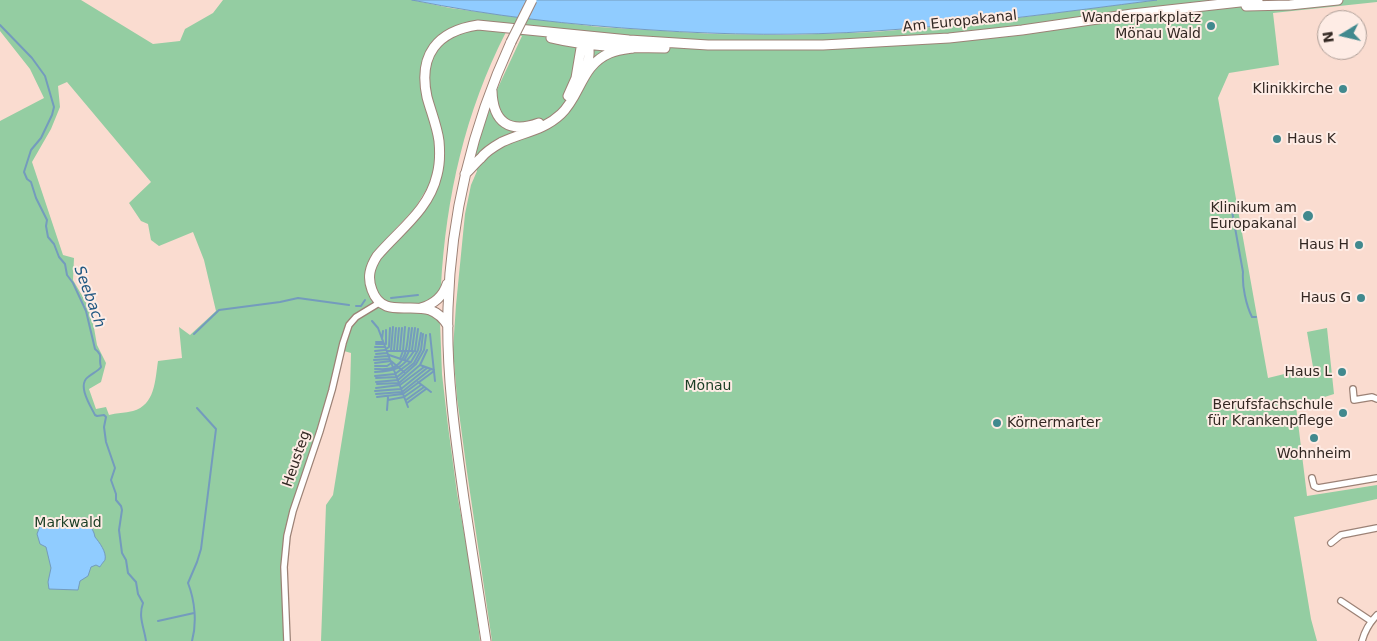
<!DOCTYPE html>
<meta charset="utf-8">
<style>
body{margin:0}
#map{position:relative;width:1377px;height:641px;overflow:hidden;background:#fadcd0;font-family:"DejaVu Sans",sans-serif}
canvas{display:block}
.north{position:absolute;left:1317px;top:10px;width:50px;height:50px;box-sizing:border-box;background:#feece5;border:1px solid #ad9e97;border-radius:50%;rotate:261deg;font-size:14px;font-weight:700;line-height:20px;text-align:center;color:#332823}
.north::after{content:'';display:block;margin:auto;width:18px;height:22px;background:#41898e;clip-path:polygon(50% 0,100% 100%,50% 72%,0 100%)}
</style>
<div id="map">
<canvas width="1377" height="641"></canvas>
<div class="north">N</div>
</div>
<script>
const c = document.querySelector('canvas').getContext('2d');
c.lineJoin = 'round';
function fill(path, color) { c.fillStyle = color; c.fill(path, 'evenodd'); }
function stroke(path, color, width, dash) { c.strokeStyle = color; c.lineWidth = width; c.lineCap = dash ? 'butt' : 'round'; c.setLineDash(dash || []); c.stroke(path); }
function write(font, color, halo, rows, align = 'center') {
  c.font = font + ' "DejaVu Sans",sans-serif'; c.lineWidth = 4; c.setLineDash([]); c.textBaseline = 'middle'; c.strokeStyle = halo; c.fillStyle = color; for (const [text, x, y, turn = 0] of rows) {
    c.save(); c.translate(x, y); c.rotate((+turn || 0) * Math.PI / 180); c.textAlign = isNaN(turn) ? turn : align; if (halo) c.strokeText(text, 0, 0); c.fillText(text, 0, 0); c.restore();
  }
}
fill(new Path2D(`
 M 0,0 L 81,0 L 153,44 L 180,41 L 185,29 L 213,13 L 223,0 L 412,0 L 450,8 L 523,18 L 599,27 L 714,34 L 788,35 L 874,32 L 969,24 L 1157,0 L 1377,0 L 1377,2 L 1273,13 L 1279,65 L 1229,73 L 1218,98 L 1268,378 L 1313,367 L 1307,332 L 1327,328 L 1334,394 L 1296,406 L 1307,496 L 1377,485 L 1377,499 L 1294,517 L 1311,619 L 1317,641 L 492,641 L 467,472 L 457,398 L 453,349 L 456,305 L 465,214 L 471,185 L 477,171 L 474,161 L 479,139 L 495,94 L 522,36 L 506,32 C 465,112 446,197 441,286 L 439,294 L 428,303 L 396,306 L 387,302 L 377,292 L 374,283 L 373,274 L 377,261 L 420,216 L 433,198 L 437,186 L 429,185 L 415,208 L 373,253 L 368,262 L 365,276 L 368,293 L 374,303 L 381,308 L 428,312 L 433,314 L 440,322 L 442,374 L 448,426 L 457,493 L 473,583 L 480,641 L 321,641 L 326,505 L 333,495 L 350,390 L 351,353 L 344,351 L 335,390 L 327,416 L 287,536 L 285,568 L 287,641 L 0,641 L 0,121 L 44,98 L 30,69 L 0,31 ZM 67,82 L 151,182 L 129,203 L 141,221 L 148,224 L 151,240 L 159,246 L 193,232 L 204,260 L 216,311 L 190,335 L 179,327 L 182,358 L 158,361 C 155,381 155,405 133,411 C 125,413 116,413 109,415 L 106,407 L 96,409 L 89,389 L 101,382 L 106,363 L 97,345 L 91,311 L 73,280 L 74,258 L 63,255 L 32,162 L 51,129 L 60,107 L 58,86 Z`), '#94cda2');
const water = new Path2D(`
 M 412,0 L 1157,0 C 1063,12 969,25 875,31 C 800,36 726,35 652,30 C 571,25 491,16 412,0 Z
 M 58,518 L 87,518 L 94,533 L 95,537 C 99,542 107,552 105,560 C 105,560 100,566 100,567 L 96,565 L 91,567 L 88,576 L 80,581 L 78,590 L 49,589 L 48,582 L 51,568 L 46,547 L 40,544 L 37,534 L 40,526 Z`);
fill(water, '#90ccff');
stroke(water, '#749bbd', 1);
stroke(new Path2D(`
 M 0,25 L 32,58 L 45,76 L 54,107 L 52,115 L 41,138 L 31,150 L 24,172 L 27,179 L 31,182 L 36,198 L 47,220 L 46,226 L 48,237 L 54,244 L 59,257 L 65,264 L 67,275 L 73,283 L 86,311 L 95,349 C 104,356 98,358 101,367 C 98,371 93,373 88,377 C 77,385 90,405 95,415 L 97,416 L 104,415 L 106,417 L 104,427 L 106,442 L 115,468 L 111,480 L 116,494 L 116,500 L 121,506 L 122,510 L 119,530 L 122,553 L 126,560 L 128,573 L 136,582 L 138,594 L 143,603 C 138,617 144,627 146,641
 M 1232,211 L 1243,272 C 1242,286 1246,305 1252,317 L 1256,317
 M 391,298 L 418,295
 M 356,306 L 361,306 L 365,300
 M 372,321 L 378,328 L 408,407
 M 194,334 L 219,310 L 280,302 L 298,298 L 349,305
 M 430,334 L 435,381
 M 382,339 L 383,331
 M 376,342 L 383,342
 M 376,344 L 386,344 L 386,330
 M 375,347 L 385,347
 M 386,349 L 389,347 L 390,328
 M 394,350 L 396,328
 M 397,350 L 399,328
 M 400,350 L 402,328
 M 412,350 L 415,328
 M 375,351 L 385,350
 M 387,351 L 413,351
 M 391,351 L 393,327
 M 415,351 L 418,329
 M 376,354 L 387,353
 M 389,355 L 410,362
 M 375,357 L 388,356
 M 400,359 L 403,351 L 405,327
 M 405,359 L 409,351 L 412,328
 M 374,360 L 389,359
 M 391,361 L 404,372
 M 375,363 L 391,361
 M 420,365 L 434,370
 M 375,366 L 387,366 L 390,364
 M 375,369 C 380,369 387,370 392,368 C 408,362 407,342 409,328
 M 375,372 C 396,371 403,368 414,351
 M 375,376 L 395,374 L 411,362 L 418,350 L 421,333
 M 376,378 L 397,377 L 414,363 L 421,350 L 423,334
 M 376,382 L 398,380 L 416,364 L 424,350 L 426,335
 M 418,382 L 431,392
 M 377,384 L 399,383 L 420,365 L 427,350
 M 376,388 L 400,385 L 424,367
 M 375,391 L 401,389 L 427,368
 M 376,394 L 402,392 L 431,369
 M 377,397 L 403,394 L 434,371
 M 388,400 L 404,397 L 421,385
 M 406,400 L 424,387
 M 407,403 L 426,389
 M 387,410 L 388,397
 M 158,621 L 194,613
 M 192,641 C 197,623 195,601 188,583 L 197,562 L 201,549 L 216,429 L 197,408`), '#749bbd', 2);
const street = new Path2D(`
 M 1353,389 L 1354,400 L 1372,397 L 1377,399
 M 1312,478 L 1314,486 L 1318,488 L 1377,478
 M 1331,543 L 1341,535 L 1377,528
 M 1341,601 L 1371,621
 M 287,641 L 284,567 L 287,536 L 293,511 L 320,431 L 332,390 L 343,343 L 349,325 L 356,317 L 379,303
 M 1362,641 C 1365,630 1369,623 1377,615`);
const secondary = new Path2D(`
 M 1246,6 L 1290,5 L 1338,0
 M 551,38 C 588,47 628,48 665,48
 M 585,73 C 588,62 592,50 586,39
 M 492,91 C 493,122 509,134 539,123
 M 568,96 L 576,78 L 581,48 L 582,43 L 585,40
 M 465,174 C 471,169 475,163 481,158 C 486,151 495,146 502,142 C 523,132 543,131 561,114 C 581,95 581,65 610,53 C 617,50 626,49 633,48
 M 421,308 C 434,304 443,297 447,284
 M 448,326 C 444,319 438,313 430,310 C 408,303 382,318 372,290 C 367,277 370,267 377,256 C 399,230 429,210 437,175 C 440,164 440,152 439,141 C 437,126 431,112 427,97 C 418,55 437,31 478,25 L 629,40 L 708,45 L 823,45 L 949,38 L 1022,30 L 1132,14 L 1258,0
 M 486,641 C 479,594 471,546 464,499 C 455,436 446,372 448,308 C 451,214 472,127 511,42`);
stroke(street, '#9c8276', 8);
stroke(secondary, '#9c8276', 11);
stroke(street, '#fff', 5.5);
stroke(secondary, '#fff', 9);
const secondaryBridge = new Path2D(`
 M 511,42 L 532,0`);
stroke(secondaryBridge, '#9c8276', 11, []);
stroke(secondaryBridge, '#fff', 9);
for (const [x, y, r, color] of [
 [1211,26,5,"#41898e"],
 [1343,89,5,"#41898e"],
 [1277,139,5,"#41898e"],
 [1308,216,6,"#41898e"],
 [1359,245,5,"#41898e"],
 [1361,298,5,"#41898e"],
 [1342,372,5,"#41898e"],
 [1343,413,5,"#41898e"],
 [997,423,5,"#41898e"],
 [1314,438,5,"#41898e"]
]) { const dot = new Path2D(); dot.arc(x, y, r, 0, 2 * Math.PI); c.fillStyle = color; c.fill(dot); stroke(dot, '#feece5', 2); }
write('14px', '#332823', '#feece5', [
 ["Wanderparkplatz",1201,18],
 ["Mönau Wald",1201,34],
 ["Klinikkirche",1333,89],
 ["Haus K",1287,139,"left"],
 ["Klinikum am",1297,208],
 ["Europakanal",1297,224],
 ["Haus H",1349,245],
 ["Haus G",1351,298],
 ["Haus L",1332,372],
 ["Berufsfachschule",1333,405],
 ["für Krankenpflege",1333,421],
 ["Körnermarter",1007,423,"left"],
 ["Wohnheim",1314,454,"center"]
], 'right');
write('14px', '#332823', '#feece5', [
 ["Am Europakanal",960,22,-6],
 ["Heusteg",297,459,-71]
]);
write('14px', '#1a3d24', '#feece5', [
 ["Mönau",708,386],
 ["Markwald",68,523]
]);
write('italic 15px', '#215882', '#feece5', [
 ["Seebach",89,297,70]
]);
</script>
